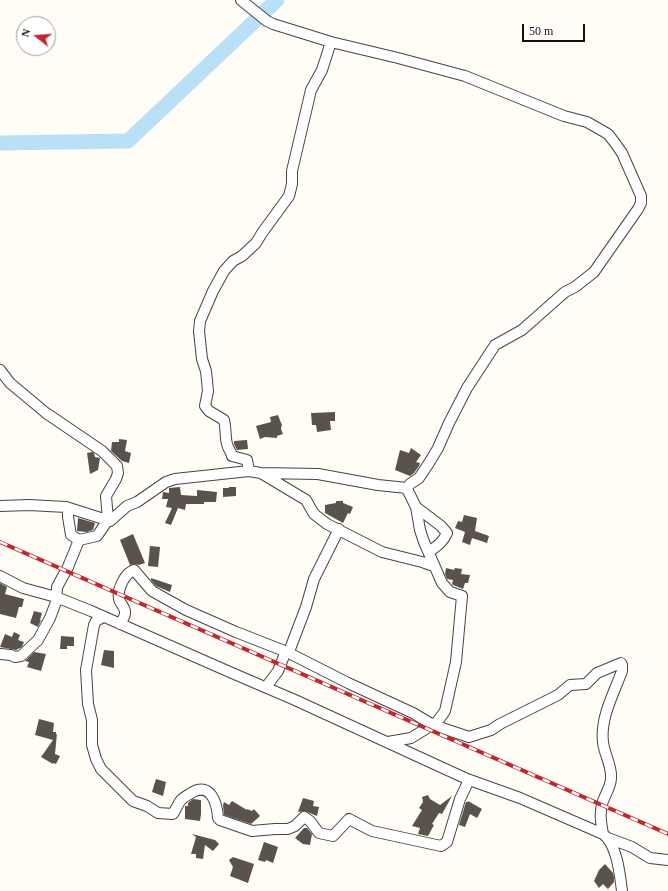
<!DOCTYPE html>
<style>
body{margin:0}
#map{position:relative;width:668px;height:891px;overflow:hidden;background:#fffdf5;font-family:"Times New Roman",serif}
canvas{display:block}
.north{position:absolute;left:16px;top:16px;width:40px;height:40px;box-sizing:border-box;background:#fff;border:1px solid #a0a0a0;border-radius:50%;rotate:287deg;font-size:11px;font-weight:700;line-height:16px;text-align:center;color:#111}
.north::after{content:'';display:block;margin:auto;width:14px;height:18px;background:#c4262e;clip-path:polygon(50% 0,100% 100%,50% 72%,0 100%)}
.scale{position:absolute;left:522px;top:24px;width:63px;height:18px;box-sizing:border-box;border:2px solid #111;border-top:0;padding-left:5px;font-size:12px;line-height:14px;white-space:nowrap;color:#111;-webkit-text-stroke:3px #fff;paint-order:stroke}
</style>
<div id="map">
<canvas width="668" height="891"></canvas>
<div class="north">N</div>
<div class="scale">50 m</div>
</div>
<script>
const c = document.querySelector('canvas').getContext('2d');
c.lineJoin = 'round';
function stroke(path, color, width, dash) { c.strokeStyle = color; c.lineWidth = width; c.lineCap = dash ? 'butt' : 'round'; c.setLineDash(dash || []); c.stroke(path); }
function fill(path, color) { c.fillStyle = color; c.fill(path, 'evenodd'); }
stroke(new Path2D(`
 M 0,143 L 128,141 L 277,0`), '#b9e0f7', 15);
fill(new Path2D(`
 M 335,412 L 335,421 L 330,421 L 331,430 L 317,432 L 316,425 L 312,425 L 311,413 Z
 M 278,415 L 281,423 L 282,424 L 281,429 L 283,434 L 277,436 L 277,438 L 265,437 L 260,439 L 256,426 L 271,422 L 270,417 Z
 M 119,439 L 127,440 L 125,451 L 131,453 L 129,463 L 122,461 L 111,451 L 112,442 L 119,442 Z
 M 247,440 L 248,449 L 237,450 L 234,444 L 234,441 Z
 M 411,448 L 421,455 L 416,462 L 420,463 L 419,466 L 414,473 L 410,476 L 395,470 L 400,450 L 409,453 Z
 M 92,452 L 94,453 L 95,457 L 100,458 L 98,470 L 90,474 L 87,453 Z
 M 180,487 L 181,495 L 197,496 L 197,490 L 217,492 L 216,502 L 204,502 L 204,504 L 186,504 L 185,510 L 178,508 L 171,525 L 165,523 L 172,508 L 166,507 L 168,499 L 162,499 L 163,492 L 169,493 L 169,488 Z
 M 229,487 L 236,487 L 236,496 L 223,497 L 223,488 L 229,488 Z
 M 336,501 L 343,501 L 343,503 L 353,507 L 350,514 L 348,513 L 343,523 L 325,513 L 325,505 L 336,503 Z
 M 464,515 L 477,518 L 475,531 L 489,536 L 487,543 L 472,538 L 470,545 L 462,542 L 465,532 L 455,528 L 458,521 L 462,522 Z
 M 78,518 L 95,523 L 93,530 L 87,532 L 77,531 Z
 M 133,534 L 145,563 L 139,565 L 134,564 L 130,565 L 120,540 Z
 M 150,546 L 160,547 L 158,567 L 148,566 Z
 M 446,568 L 454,570 L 455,568 L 462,569 L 461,574 L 470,575 L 468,583 L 465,583 L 463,589 L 453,585 L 452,584 L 453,580 L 447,579 L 445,574 Z
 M 151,578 L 172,585 L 170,592 L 156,586 L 151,580 Z
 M 0,583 L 7,587 L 5,594 L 24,599 L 22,607 L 19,607 L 16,618 L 0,614 Z
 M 34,611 L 42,613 L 40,620 L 41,620 L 38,627 L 30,623 Z
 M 14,632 L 20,635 L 18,640 L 24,642 L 22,647 L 16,650 L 0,647 L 5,634 L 12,637 Z
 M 61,636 L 74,637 L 74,646 L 67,646 L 67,649 L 60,649 Z
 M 104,650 L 114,651 L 114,668 L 101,665 Z
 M 34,652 L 46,654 L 41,671 L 27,667 L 29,662 L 25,661 Z
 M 39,719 L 54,723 L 53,732 L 56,732 L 56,735 L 57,733 L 55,754 L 60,756 L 56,764 L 53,763 L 53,764 L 41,757 L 53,740 L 35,735 Z
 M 156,779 L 166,782 L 163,796 L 152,792 Z
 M 428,795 L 430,799 L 440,805 L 452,796 L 442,814 L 439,813 L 432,824 L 434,825 L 428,836 L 418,834 L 420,828 L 412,826 L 422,810 L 419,808 L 423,802 L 422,797 Z
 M 303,798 L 314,801 L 313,806 L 319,807 L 317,816 L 305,811 L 298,812 Z
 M 193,799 L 201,800 L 201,814 L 200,821 L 185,819 L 185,806 L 188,806 L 188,803 Z
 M 232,801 L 247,810 L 247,809 L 252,811 L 254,809 L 260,816 L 251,824 L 224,815 L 223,805 L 224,802 L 229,805 Z
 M 468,801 L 482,809 L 477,818 L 470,814 L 465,827 L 459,825 L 466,802 L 468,802 Z
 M 304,828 L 307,828 L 312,834 L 310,845 L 303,844 L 295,838 Z
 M 192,834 L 215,840 L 219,844 L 213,851 L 205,845 L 203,859 L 196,858 L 196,854 L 191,854 L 196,837 Z
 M 264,842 L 278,847 L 273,863 L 266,860 L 265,862 L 258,860 Z
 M 233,857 L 254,864 L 248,883 L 230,876 L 233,867 L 229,860 Z
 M 605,864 L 613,873 L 614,878 L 614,882 L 608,889 L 603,884 L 599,888 L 594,881 L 599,870 Z`), '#5a524d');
const street = new Path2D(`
 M 241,0 L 267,21 L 273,24 L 331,42 L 398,58 L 465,76 L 564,116 L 587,122 L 608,134 L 615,143 L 622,153 L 641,196 L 641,203 L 638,209 L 594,272 L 575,287 L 565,292 L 522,330 L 495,345 L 467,388 L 449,423 L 438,448 L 429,463 L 419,478 L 410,484 L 407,488 L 408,491 L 416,507 L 420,530 L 424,542 L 442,583 L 450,592 L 462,596 L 456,662 L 445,711 L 437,722 L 411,738 L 388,742
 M 0,370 L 10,383 L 46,413 L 102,451 L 117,466 L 118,473 L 116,479 L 106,496 L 108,520 L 97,536 L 79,540 L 71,535 L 68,517 L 68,508
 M 249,471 L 247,460 L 232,456 C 231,451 228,449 227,444 C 225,436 226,428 224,420 L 209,411 L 205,406 L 208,391 L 206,371 L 202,359 L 199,331 L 200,321 L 213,291 L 224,271 L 233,261 L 242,256 L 256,243 L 262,233 L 289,196 L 292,184 L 292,171 L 311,90 L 322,70 L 331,42
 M 261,473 L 306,500 L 314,514 L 327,524 L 382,552 L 422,562 L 434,566
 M 0,506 L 29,505 L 66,507 L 110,521 L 127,506 L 137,502 L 166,482 L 175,479 L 249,471 L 261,473 L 318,474 L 378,485 L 407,488
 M 416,507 L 441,526 L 447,533 C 443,542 437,546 429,552
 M 0,576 L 23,588 L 56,597 L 91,611 L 232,673 L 295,700 L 467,779 L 520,798 L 603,834 C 617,844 620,875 622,891
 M 103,617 L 96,621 L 94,625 L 86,670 L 88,704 L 92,720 L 92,745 L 96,759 L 101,769 L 133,801 L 147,806 L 158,813 L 173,814 C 176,809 178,804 181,800 C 184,797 188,795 191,793 C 210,781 217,802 218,818 L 220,820 L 252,831 L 275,829 L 288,829 L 295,826 L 304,817 L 310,821 L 319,833 L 333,836 L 349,819 L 372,831 L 441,846 L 447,842 L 460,799 L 469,780
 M 120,624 C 122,621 125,617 125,613 C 126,608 120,604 119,599 C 117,589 125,573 134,570 L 152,591 L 186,610 L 236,632 L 287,652 L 348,683 L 413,713 L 433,725 L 469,737 L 491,730 L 500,724 L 558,695 L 570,685 L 586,684 L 597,673 L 621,663 L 622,665 L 622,671 C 614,693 600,718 603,742 C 604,754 612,765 611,778 C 611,786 606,793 603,801 C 599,812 601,823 603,834
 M 0,654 L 11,655 L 15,657 L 21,656 L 38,640 L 50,618 L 56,602 L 57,587 L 68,567 L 79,540
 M 266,687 L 278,671 L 284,656 L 290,649 L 306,607 L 314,579 L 339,529
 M 608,838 L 632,847 L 650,858 L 668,860`);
stroke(street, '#444', 12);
stroke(street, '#fff', 10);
const rail = new Path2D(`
 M 0,542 L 668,834`);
stroke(rail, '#c4262e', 4);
stroke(rail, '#fff', 2.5, [8]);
</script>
